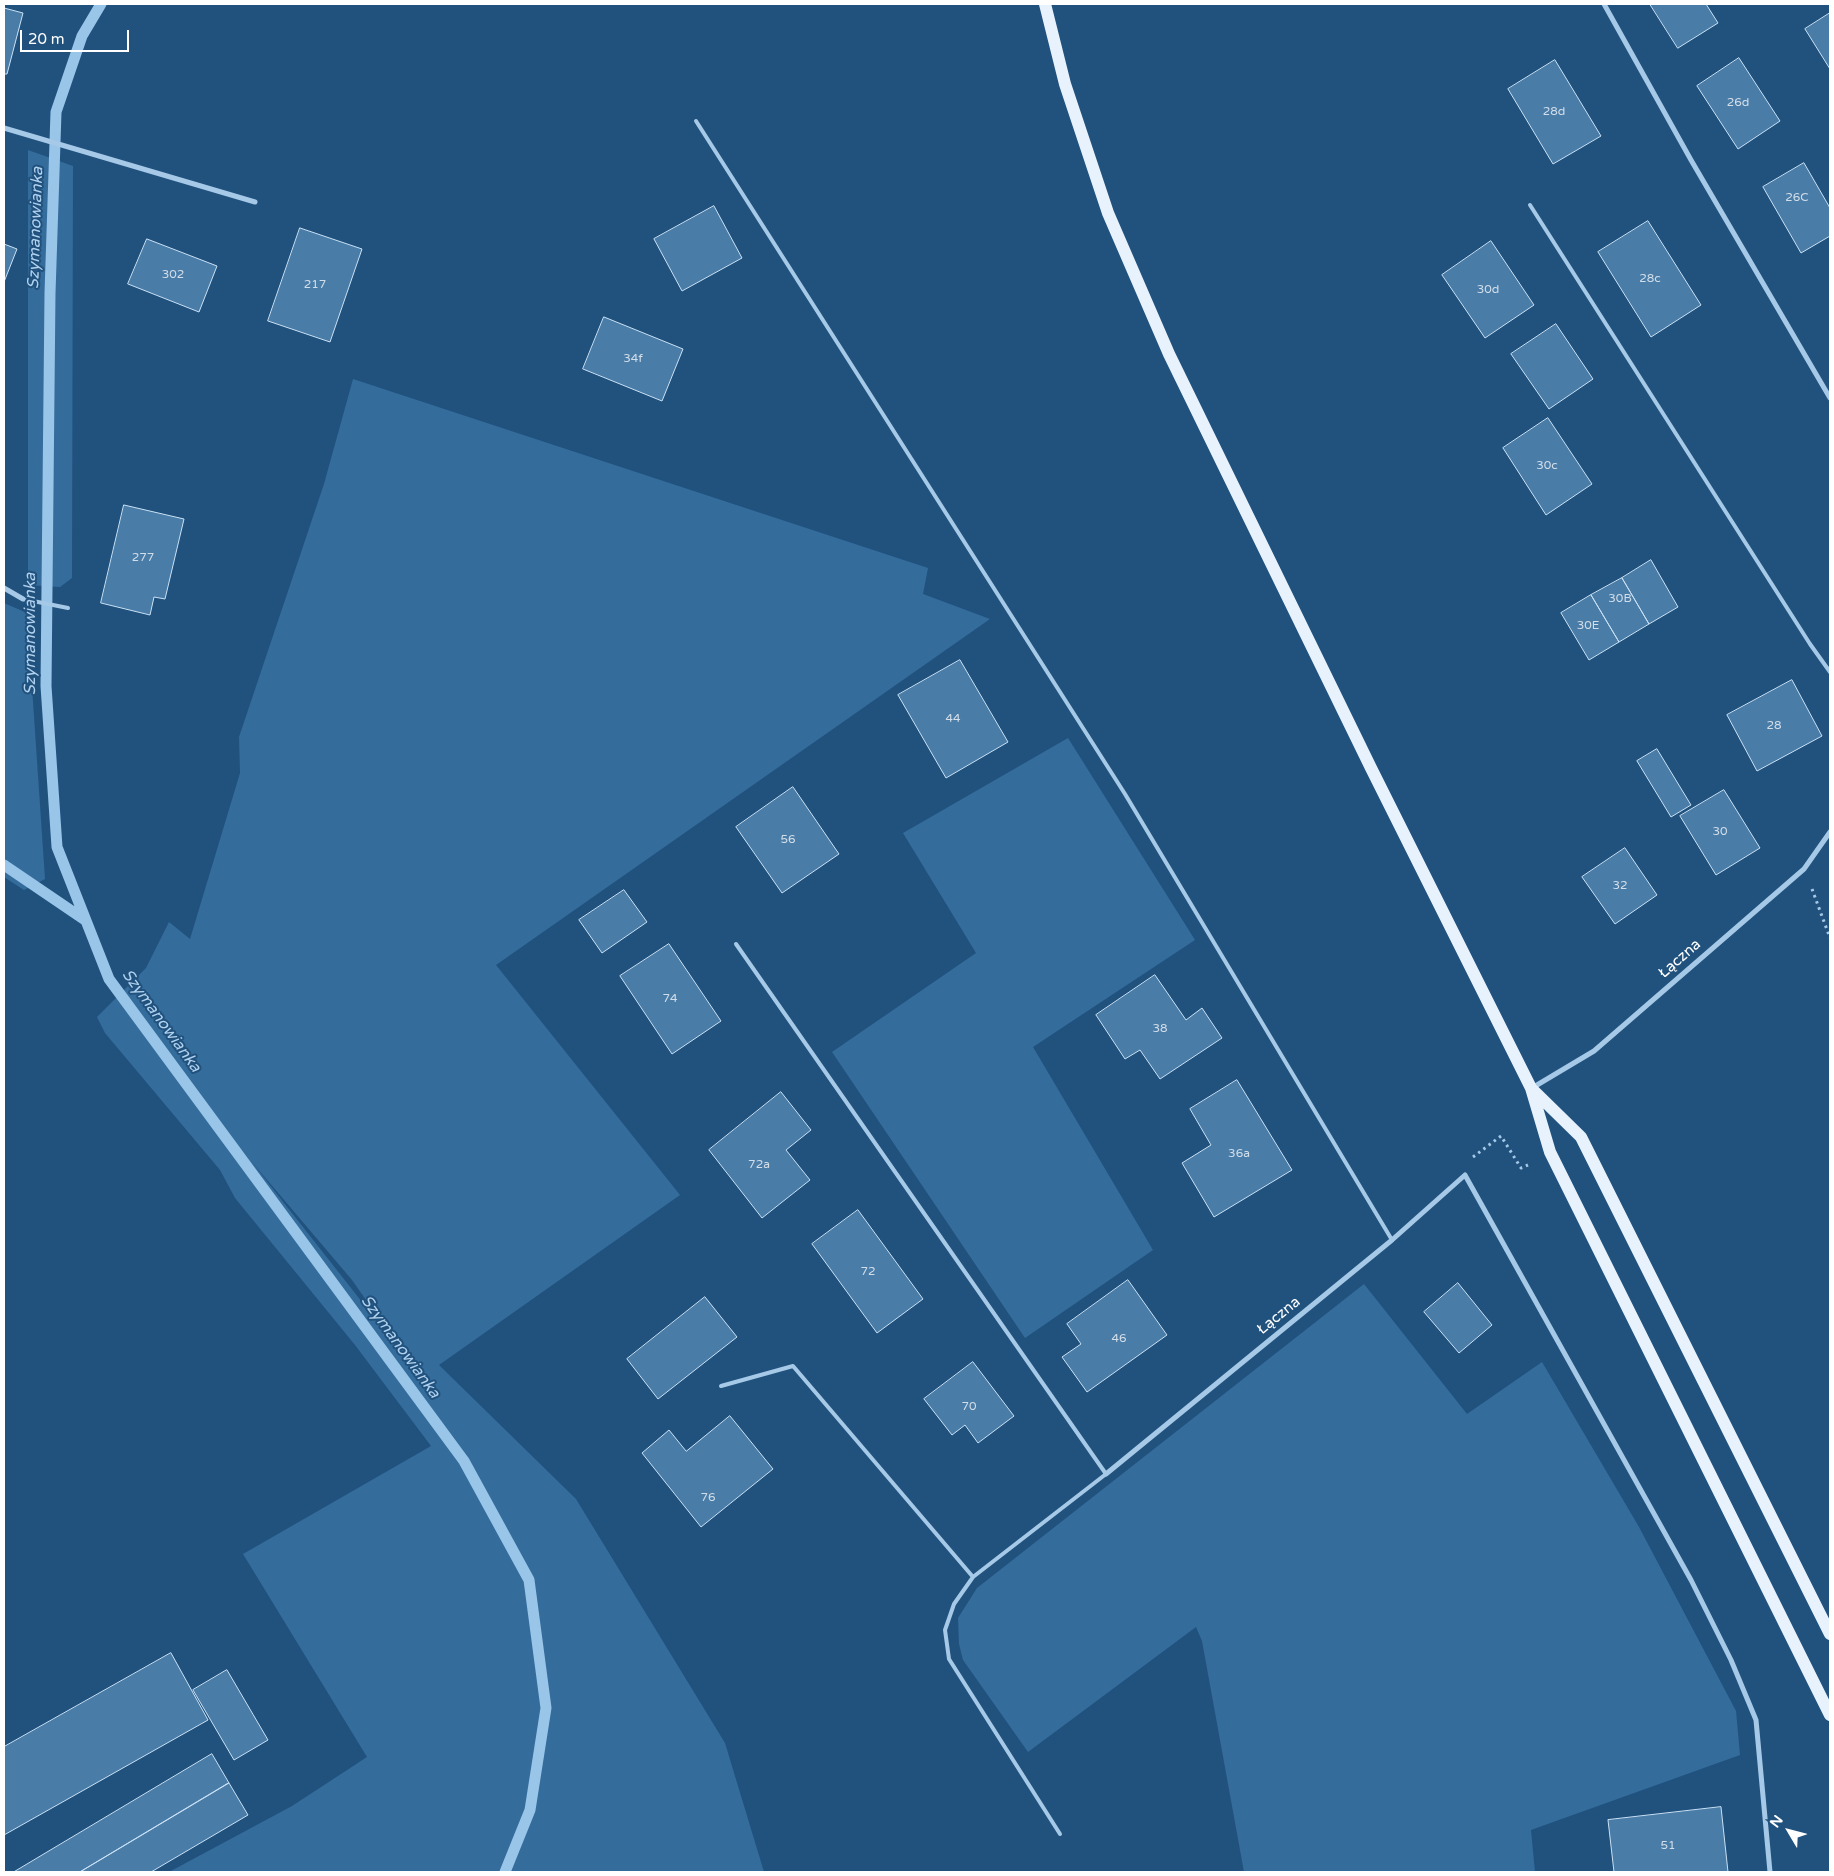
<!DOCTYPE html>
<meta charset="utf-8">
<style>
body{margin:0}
#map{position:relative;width:1834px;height:1876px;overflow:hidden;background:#21527e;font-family:"Varela Round",sans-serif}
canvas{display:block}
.frame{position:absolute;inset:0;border:5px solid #fff;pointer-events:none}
.north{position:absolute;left:1764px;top:1806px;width:50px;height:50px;-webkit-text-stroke:4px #21527e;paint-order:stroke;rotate:307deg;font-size:14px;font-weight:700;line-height:20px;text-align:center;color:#fff}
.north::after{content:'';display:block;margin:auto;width:18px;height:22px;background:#fff;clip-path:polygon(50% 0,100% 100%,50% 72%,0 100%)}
.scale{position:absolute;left:20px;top:30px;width:109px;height:22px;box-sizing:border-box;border:2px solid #fff;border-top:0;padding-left:6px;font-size:15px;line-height:18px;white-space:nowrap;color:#fff;-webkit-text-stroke:4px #21527e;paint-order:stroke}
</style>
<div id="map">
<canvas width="1834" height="1876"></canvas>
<div class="frame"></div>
<div class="north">N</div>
<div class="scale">20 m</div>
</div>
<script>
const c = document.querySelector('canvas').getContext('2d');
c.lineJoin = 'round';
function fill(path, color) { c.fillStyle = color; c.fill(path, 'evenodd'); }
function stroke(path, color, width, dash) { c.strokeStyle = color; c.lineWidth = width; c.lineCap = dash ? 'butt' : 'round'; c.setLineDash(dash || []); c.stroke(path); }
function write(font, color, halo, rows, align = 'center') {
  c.font = font + ' "Varela Round",sans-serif'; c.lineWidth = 4; c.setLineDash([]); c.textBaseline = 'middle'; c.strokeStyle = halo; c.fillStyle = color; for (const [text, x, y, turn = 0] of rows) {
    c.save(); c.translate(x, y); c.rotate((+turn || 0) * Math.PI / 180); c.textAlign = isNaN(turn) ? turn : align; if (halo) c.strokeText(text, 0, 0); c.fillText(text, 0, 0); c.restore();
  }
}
fill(new Path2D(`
 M 28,150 L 73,166 L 72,578 L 60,587 L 28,585 Z
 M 353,379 L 928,568 L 923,594 L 990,619 L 496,965 L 680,1195 L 439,1365 L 576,1499 L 725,1743 L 764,1872 L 169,1872 L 292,1806 L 367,1757 L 243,1554 L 431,1446 L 355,1345 L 235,1198 L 220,1170 L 105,1033 L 97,1017 L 146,968 L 169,922 L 190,939 L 240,773 L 239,737 L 324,484 ZM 251,1161 L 352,1280 L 410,1363 Z
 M 4,603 L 27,613 L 45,879 L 24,890 L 4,877 Z
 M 1068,738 L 1195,940 L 1033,1047 L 1153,1250 L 1025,1338 L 832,1052 L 976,953 L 903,833 Z
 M 1364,1284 L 1467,1414 L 1542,1362 L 1639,1527 L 1736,1711 L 1740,1755 L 1531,1830 L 1535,1872 L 1244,1872 L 1202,1641 L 1196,1627 L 1028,1752 L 963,1660 L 959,1644 L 958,1618 L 977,1588 Z`), '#346c9c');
stroke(new Path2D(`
 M 101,4 L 82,36 L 56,112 L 50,293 L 46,686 L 57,847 L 109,979 L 464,1461 L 529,1580 L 546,1708 L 530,1810 L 505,1872
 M 4,865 L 85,920`), '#99c5e8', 11);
const building = new Path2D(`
 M 1650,4 L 1706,4 L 1718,23 L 1678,48 Z
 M 4,8 L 23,13 L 7,74 L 4,74 Z
 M 1830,13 L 1830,69 L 1805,29 Z
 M 1739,58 L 1780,121 L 1738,149 L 1697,86 Z
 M 1555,60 L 1601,136 L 1553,164 L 1508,89 Z
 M 1804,163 L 1830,208 L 1830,236 L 1801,253 L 1763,187 Z
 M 714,206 L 742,258 L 682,291 L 654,239 Z
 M 1648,221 L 1701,305 L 1651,337 L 1598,252 Z
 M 300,228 L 362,249 L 330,342 L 268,321 Z
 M 147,239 L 217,266 L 199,312 L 128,284 Z
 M 1491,241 L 1534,305 L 1485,338 L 1442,275 Z
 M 4,244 L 17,249 L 4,282 Z
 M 604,317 L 683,349 L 662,401 L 583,369 Z
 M 1556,324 L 1593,379 L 1549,409 L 1511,354 Z
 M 1548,418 L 1592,484 L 1546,515 L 1503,448 Z
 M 124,505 L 184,519 L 165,599 L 154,597 L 150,615 L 101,603 Z
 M 1651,560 L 1678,607 L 1649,624 L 1622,578 Z
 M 1622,578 L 1649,624 L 1619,642 L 1591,595 Z
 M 1591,595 L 1619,642 L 1589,660 L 1561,613 Z
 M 960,660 L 1008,742 L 946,778 L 898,695 Z
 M 1792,680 L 1822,736 L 1757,771 L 1727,715 Z
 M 1657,749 L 1691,805 L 1671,817 L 1637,761 Z
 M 793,787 L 839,854 L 782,893 L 736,827 Z
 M 1724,790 L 1760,848 L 1716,875 L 1680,816 Z
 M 1625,848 L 1657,895 L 1615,924 L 1582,877 Z
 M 624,890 L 647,922 L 602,953 L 579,920 Z
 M 669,944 L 721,1021 L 672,1054 L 620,976 Z
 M 1155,975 L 1186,1020 L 1202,1008 L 1222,1038 L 1160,1079 L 1140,1050 L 1125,1059 L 1096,1015 Z
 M 1237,1080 L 1292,1170 L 1214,1217 L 1182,1163 L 1211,1145 L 1190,1109 Z
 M 781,1092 L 811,1130 L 786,1150 L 810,1180 L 762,1218 L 709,1150 Z
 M 858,1210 L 923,1299 L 877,1333 L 812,1244 Z
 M 1128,1280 L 1167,1335 L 1087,1392 L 1062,1357 L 1081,1344 L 1067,1324 Z
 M 1458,1283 L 1492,1325 L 1459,1353 L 1424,1312 Z
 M 705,1297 L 737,1337 L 658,1399 L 627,1359 Z
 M 973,1362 L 1014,1416 L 978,1443 L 965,1425 L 952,1435 L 924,1399 Z
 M 730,1416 L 773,1469 L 701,1527 L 642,1453 L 669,1430 L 686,1451 Z
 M 171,1653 L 208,1720 L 4,1835 L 4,1747 Z
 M 227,1670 L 268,1740 L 234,1760 L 193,1690 Z
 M 212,1754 L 229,1783 L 80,1872 L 14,1872 Z
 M 229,1783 L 248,1815 L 151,1872 L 80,1872 Z
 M 1721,1807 L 1728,1872 L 1614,1872 L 1608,1820 Z`);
fill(building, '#4a7ca8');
stroke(building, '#c9e1f5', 1);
stroke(new Path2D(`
 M 1812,889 L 1830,938
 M 1473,1157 L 1501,1136 L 1521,1168 L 1528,1165`), '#a5c9e7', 3, [2.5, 4]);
stroke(new Path2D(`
 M 696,121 L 1125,794 L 1392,1240
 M 1530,205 L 1810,644 L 1830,672
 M 23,599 L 68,608
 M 736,944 L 1106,1474 L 973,1577 L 954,1604 L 945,1630 L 949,1659 L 1060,1834
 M 721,1386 L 793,1366 L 973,1577`), '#a5c9e7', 4);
stroke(new Path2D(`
 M 1604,4 L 1691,160 L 1830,398
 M 4,128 L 255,202
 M 4,588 L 23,599
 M 1532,1088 L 1594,1051 L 1804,869 L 1830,832
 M 1106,1474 L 1392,1240 L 1465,1175 L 1691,1580 L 1731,1660 L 1756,1720 L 1770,1872`), '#a5c9e7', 5);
stroke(new Path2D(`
 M 1045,4 L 1065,84 L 1108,213 L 1169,354 L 1371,768 L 1531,1088 L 1550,1152 L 1830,1715
 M 1533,1090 L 1581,1137 L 1830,1634`), '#e7f2fd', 12);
write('12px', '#d2dee9', null, [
 ["26d",1738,103],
 ["28d",1554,112],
 ["26C",1797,198],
 ["302",173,275],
 ["28c",1650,279],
 ["217",315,285],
 ["30d",1488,290],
 ["34f",633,359],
 ["30c",1547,466],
 ["277",143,558],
 ["30B",1620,599],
 ["30E",1588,626],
 ["44",953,719],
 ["28",1774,726],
 ["30",1720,832],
 ["56",788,840],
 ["32",1620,886],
 ["74",670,999],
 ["38",1160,1029],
 ["36a",1239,1154],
 ["72a",759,1165],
 ["72",868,1272],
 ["46",1119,1339],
 ["70",969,1407],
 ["76",708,1498],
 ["51",1668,1846]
]);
write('15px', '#fff', '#21527e', [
 ["Łączna",1680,959,-41],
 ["Łączna",1279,1316,-39]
]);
write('italic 16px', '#b1d2ef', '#21527e', [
 ["Szymanowianka",36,228,-88],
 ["Szymanowianka",31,634,-90],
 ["Szymanowianka",161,1021,54],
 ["Szymanowianka",400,1347,54]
]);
</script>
